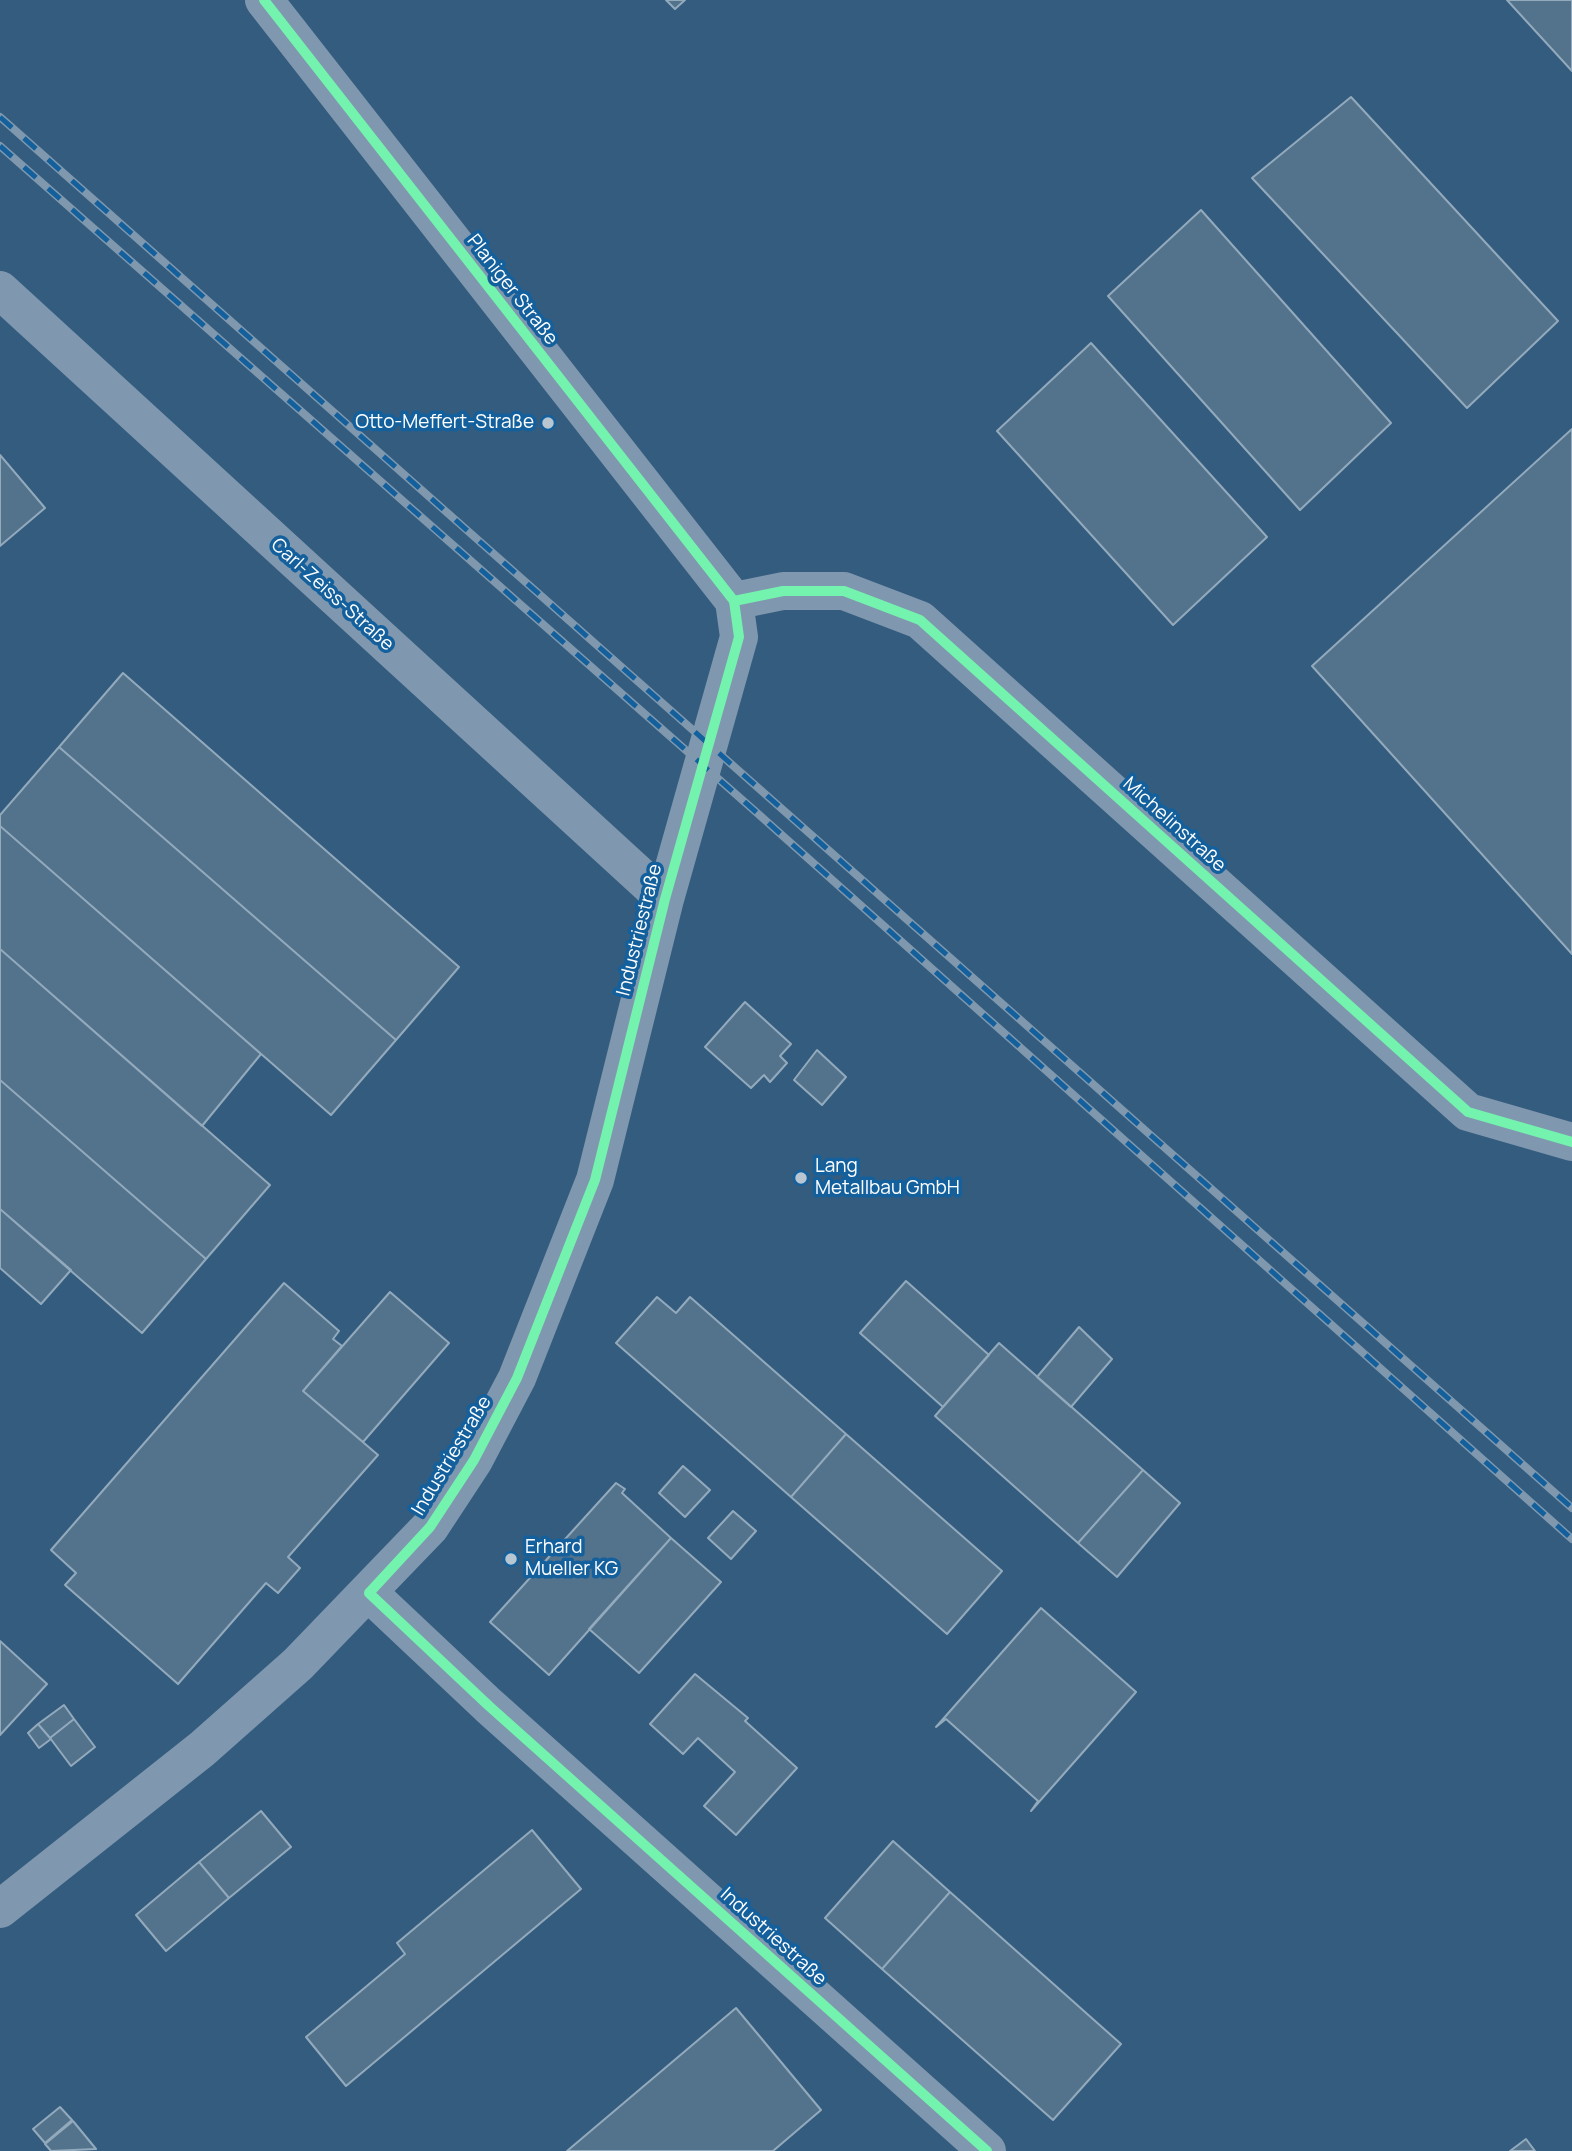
<!DOCTYPE html>
<meta charset="utf-8">
<style>
body{margin:0}
canvas{display:block;background:#345c7e}
</style>
<canvas width="1572" height="2151"></canvas>
<script>
const c = document.querySelector('canvas').getContext('2d');
c.lineJoin = 'round';
function fill(path, color) { c.fillStyle = color; c.fill(path, 'evenodd'); }
function stroke(path, color, width, dash) { c.strokeStyle = color; c.lineWidth = width; c.lineCap = dash ? 'butt' : 'round'; c.setLineDash(dash || []); c.stroke(path); }
function write(font, color, halo, rows, align = 'center') {
  c.font = font + ' Manrope,sans-serif'; c.lineWidth = 7; c.setLineDash([]); c.textBaseline = 'middle'; c.strokeStyle = halo; c.fillStyle = color; for (const [text, x, y, turn = 0] of rows) {
    c.save(); c.translate(x, y); c.rotate((+turn || 0) * Math.PI / 180); c.textAlign = isNaN(turn) ? turn : align; if (halo) c.strokeText(text, 0, 0); c.fillText(text, 0, 0); c.restore();
  }
}
const building = new Path2D(`
 M 666,0 L 685,0 L 675,9 Z
 M 1507,0 L 1572,0 L 1572,71 Z
 M 1351,97 L 1558,321 L 1467,408 L 1252,178 Z
 M 1201,210 L 1391,423 L 1300,510 L 1108,296 Z
 M 1091,343 L 1267,537 L 1173,625 L 997,431 Z
 M 1572,429 L 1572,954 L 1312,666 Z
 M 0,455 L 45,508 L 0,546 Z
 M 123,673 L 459,967 L 396,1040 L 59,747 Z
 M 59,747 L 396,1040 L 331,1115 L 0,826 L 0,815 Z
 M 0,826 L 261,1054 L 202,1126 L 0,949 Z
 M 0,949 L 270,1185 L 206,1259 L 0,1080 Z
 M 745,1002 L 791,1044 L 780,1056 L 787,1063 L 770,1082 L 764,1075 L 751,1088 L 705,1047 Z
 M 817,1050 L 846,1077 L 822,1105 L 794,1080 Z
 M 0,1080 L 206,1259 L 142,1333 L 0,1209 Z
 M 0,1209 L 71,1270 L 41,1304 L 0,1268 Z
 M 906,1281 L 989,1355 L 943,1407 L 860,1333 Z
 M 284,1283 L 339,1331 L 333,1339 L 342,1346 L 303,1391 L 378,1455 L 288,1557 L 300,1568 L 278,1593 L 266,1583 L 178,1684 L 65,1585 L 76,1573 L 51,1550 Z
 M 390,1292 L 449,1343 L 363,1442 L 303,1391 Z
 M 657,1297 L 676,1313 L 690,1297 L 846,1434 L 791,1497 L 616,1343 Z
 M 1079,1327 L 1112,1359 L 1071,1407 L 1037,1377 Z
 M 999,1343 L 1143,1470 L 1078,1543 L 935,1416 Z
 M 846,1434 L 1002,1571 L 947,1634 L 791,1497 Z
 M 683,1466 L 710,1490 L 685,1517 L 659,1493 Z
 M 1143,1470 L 1180,1503 L 1117,1577 L 1078,1543 Z
 M 616,1483 L 625,1489 L 622,1493 L 671,1538 L 549,1675 L 490,1622 Z
 M 733,1511 L 756,1531 L 731,1559 L 708,1538 Z
 M 671,1538 L 721,1582 L 639,1673 L 589,1629 Z
 M 1041,1608 L 1136,1692 L 1031,1811 L 1038,1801 L 946,1719 L 936,1727 Z
 M 0,1641 L 47,1684 L 0,1735 Z
 M 695,1674 L 748,1718 L 745,1721 L 797,1768 L 736,1835 L 704,1806 L 735,1772 L 698,1738 L 683,1754 L 650,1724 Z
 M 64,1705 L 74,1719 L 50,1738 L 38,1724 Z
 M 74,1719 L 95,1747 L 71,1766 L 50,1738 Z
 M 38,1724 L 51,1739 L 39,1748 L 28,1733 Z
 M 261,1811 L 291,1847 L 229,1898 L 199,1862 Z
 M 532,1830 L 581,1889 L 346,2086 L 306,2037 L 405,1954 L 397,1943 Z
 M 893,1841 L 950,1892 L 882,1969 L 825,1918 Z
 M 199,1862 L 229,1898 L 166,1951 L 136,1915 Z
 M 950,1892 L 1121,2044 L 1053,2120 L 882,1969 Z
 M 736,2008 L 821,2110 L 773,2151 L 567,2151 Z
 M 60,2107 L 72,2120 L 45,2143 L 33,2129 Z
 M 73,2121 L 96,2149 L 51,2151 L 45,2144 Z
 M 1526,2139 L 1535,2151 L 1510,2151 Z`);
fill(building, '#53738d');
stroke(building, '#93aabd', 2);
stroke(new Path2D(`
 M 264,0 L 734,601
 M 0,290 L 665,899
 M 734,601 L 783,591 L 844,591 L 920,620 L 1468,1112 L 1572,1142
 M 369,1593 L 489,1706 L 987,2151
 M 0,1909 L 202,1749 L 298,1664 L 430,1527 L 474,1460 L 517,1378 L 595,1180 L 665,899 L 739,637 L 734,601`), '#7f98af', 38);
const rail = new Path2D(`
 M 0,117 L 1572,1508
 M 0,146 L 756,812 L 1572,1539`);
stroke(rail, '#7f98ae', 8);
stroke(rail, '#14609d', 5, [16]);
stroke(new Path2D(`
 M 264,0 L 734,601
 M 734,601 L 739,637 L 665,899 L 595,1180 L 517,1378 L 474,1460 L 430,1527 L 369,1593 L 489,1706 L 987,2151
 M 734,601 L 783,591 L 844,591 L 920,620 L 1468,1112 L 1572,1142`), '#73f3ae', 10);
for (const [x, y, r, color] of [
 [548,423,7,"#b8c6d2"],
 [801,1178,7,"#b8c6d2"],
 [511,1559,7,"#b8c6d2"]
]) { const dot = new Path2D(); dot.arc(x, y, r, 0, 2 * Math.PI); c.fillStyle = color; c.fill(dot); stroke(dot, '#14609d', 2.5); }
write('19px', '#fff', '#14609d', [
 ["Planiger Straße",512,290,52],
 ["Carl-Zeiss-Straße",332,595,42],
 ["Michelinstraße",1174,825,42],
 ["Industriestraße",640,930,-76],
 ["Industriestraße",452,1456,-59],
 ["Industriestraße",773,1937,42]
]);
write('19px', '#fff', '#14609d', [
 ["Otto-Meffert-Straße",534,423,"right"],
 ["Lang",815,1167],
 ["Metallbau GmbH",815,1189],
 ["Erhard",525,1548],
 ["Mueller KG",525,1570]
], 'left');
</script>
